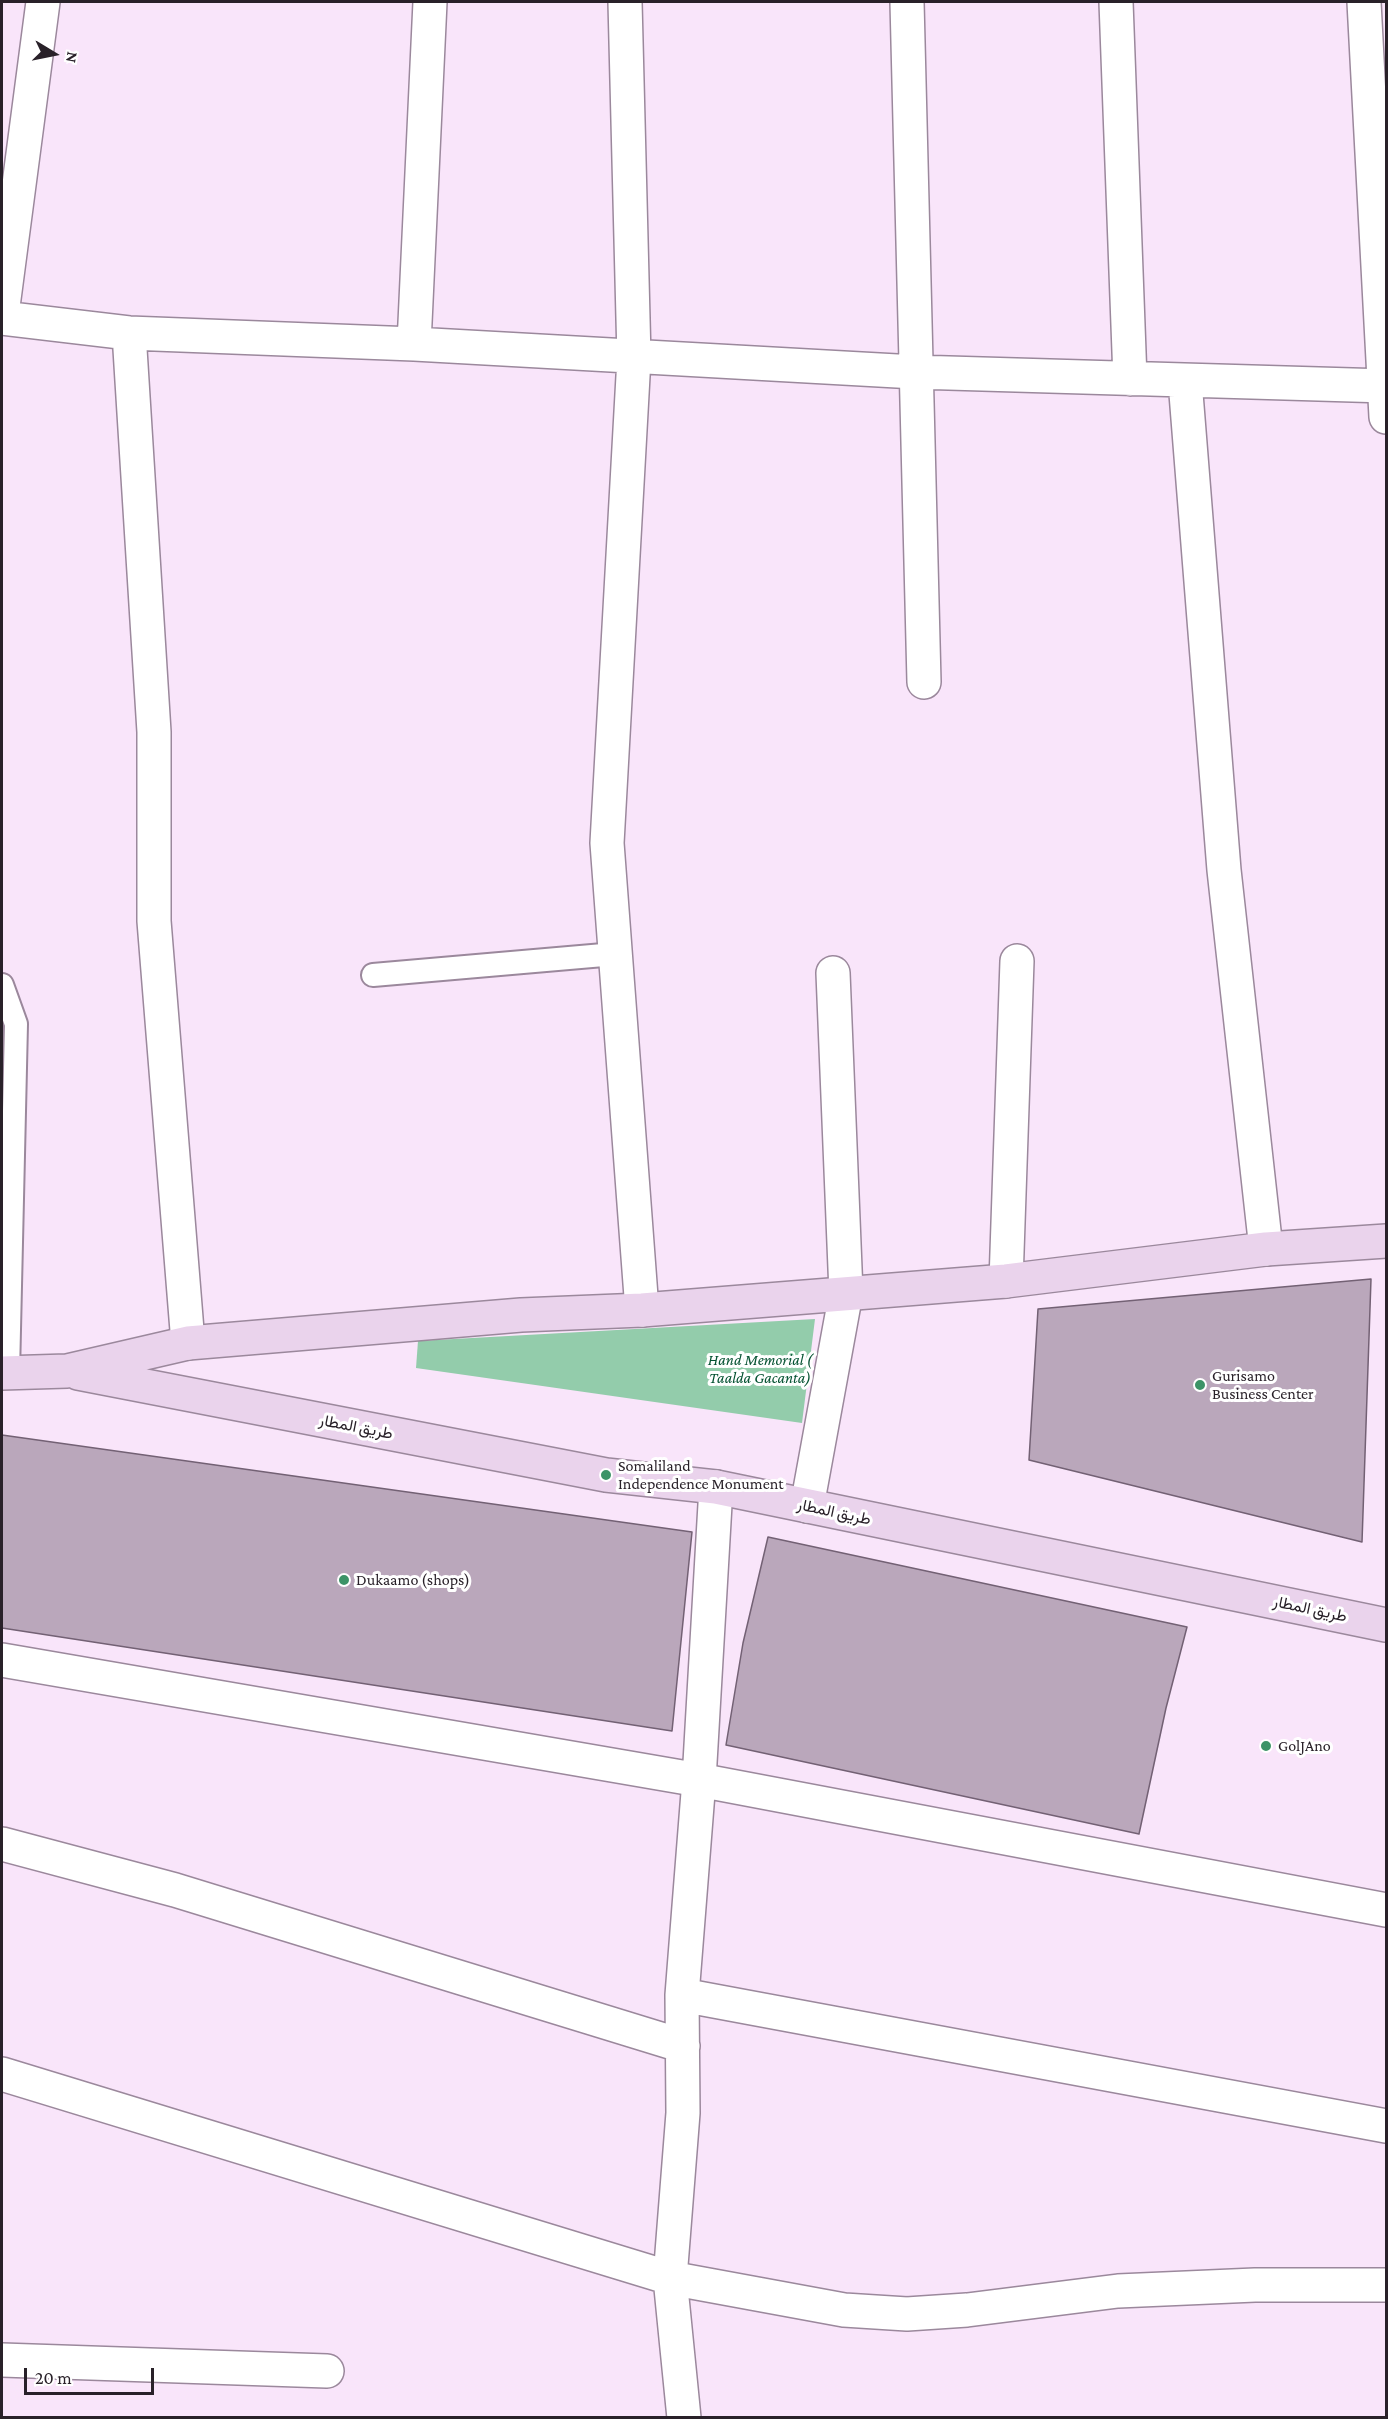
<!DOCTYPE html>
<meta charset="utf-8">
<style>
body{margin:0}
#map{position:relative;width:1388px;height:2419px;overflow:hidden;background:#f9e5fa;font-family:"Crimson Pro",serif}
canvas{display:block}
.frame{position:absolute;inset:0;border:3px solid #292129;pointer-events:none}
.north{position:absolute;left:24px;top:24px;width:60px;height:60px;-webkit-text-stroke:4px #fff;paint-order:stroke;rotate:100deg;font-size:16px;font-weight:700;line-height:24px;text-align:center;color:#292129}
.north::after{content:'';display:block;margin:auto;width:21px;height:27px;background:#292129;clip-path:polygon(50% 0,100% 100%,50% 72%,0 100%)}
.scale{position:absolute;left:24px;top:2368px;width:130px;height:27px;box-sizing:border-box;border:3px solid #292129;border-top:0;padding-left:8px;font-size:18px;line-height:21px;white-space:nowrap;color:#292129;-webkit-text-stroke:4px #fff;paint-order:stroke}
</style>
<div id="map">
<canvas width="1388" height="2419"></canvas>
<div class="frame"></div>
<div class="north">N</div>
<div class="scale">20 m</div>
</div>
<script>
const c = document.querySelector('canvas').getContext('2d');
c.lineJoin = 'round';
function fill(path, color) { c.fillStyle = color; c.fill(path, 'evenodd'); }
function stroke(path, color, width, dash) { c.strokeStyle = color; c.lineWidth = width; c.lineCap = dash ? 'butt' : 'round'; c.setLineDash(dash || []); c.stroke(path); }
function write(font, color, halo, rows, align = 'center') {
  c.font = font + ' "Crimson Pro",Vazirmatn,serif'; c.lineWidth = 6; c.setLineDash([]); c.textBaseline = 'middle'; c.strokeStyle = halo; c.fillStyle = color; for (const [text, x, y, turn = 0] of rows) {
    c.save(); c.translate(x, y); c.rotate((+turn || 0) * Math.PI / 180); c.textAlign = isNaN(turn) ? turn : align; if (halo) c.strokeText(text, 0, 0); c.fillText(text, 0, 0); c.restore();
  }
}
fill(new Path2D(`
 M 815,1319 L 802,1423 L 416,1368 L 418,1341 Z`), '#93ccab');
const building = new Path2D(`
 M 1371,1279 L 1362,1542 L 1029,1460 L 1038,1309 Z
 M 2,1435 L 692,1532 L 672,1731 L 2,1628 Z
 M 768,1537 L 1187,1627 L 1166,1708 L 1139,1834 L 726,1745 L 743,1643 Z`);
fill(building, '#baa7bb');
stroke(building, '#736174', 1.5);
const service = new Path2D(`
 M 373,975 L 615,954
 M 2,985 L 16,1024 L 8,1373`);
const minor = new Path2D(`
 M 625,2 L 634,358 L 607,843 L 642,1310
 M 907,2 L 924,682
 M 1116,2 L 1130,379
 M 1364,2 L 1386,417
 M 2,314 L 43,2
 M 2,318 L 129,333 L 414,344 L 915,372 L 1386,386
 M 129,333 L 154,732 L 154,921 L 188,1343
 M 414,344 L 430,2
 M 1185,381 L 1224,870 L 1266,1249
 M 1006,1281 L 1017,961
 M 807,1506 L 846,1293 L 833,973
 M 2,1660 L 699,1780 L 1386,1910
 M 2,1844 L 175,1890 L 683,2046
 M 682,1995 L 1386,2126
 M 2,2074 L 670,2278 L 844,2310 L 907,2314 L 967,2310 L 1118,2291 L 1255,2285 L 1386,2285
 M 2,2360 L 327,2371
 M 684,2418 L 670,2278 L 683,2113 L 682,1995 L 699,1780 L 716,1487`);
const secondary = new Path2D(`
 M 2,1373 L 67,1371 L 188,1343 L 521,1315 L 642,1310 L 1006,1281 L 1266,1249 L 1386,1241
 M 78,1373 L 606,1475 L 716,1487 L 1386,1625`);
stroke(service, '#9b889c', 26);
stroke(minor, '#9b889c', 36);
stroke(secondary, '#9b889c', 36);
stroke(service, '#fff', 22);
stroke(minor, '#fff', 33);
stroke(secondary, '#ead3ec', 33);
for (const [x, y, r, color] of [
 [1200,1385,6,"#3c9367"],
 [606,1475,6,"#3c9367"],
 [344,1580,6,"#3c9367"],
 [1266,1746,6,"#3c9367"]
]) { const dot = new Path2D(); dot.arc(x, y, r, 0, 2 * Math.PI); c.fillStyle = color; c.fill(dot); stroke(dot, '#fff', 2); }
write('italic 16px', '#055232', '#fff', [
 ["Hand Memorial (",760,1360],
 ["Taalda Gacanta)",760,1378]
]);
write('16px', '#292129', '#fff', [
 ["Gurisamo",1212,1376],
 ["Business Center",1212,1394],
 ["Somaliland",618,1466],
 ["Independence Monument",618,1484],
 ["Dukaamo (shops)",356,1580],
 ["GolJAno",1278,1746]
], 'left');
write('16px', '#292129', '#fff', [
 ["طريق المطار",356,1427,11],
 ["طريق المطار",834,1512,12],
 ["طريق المطار",1310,1609,12]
]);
</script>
